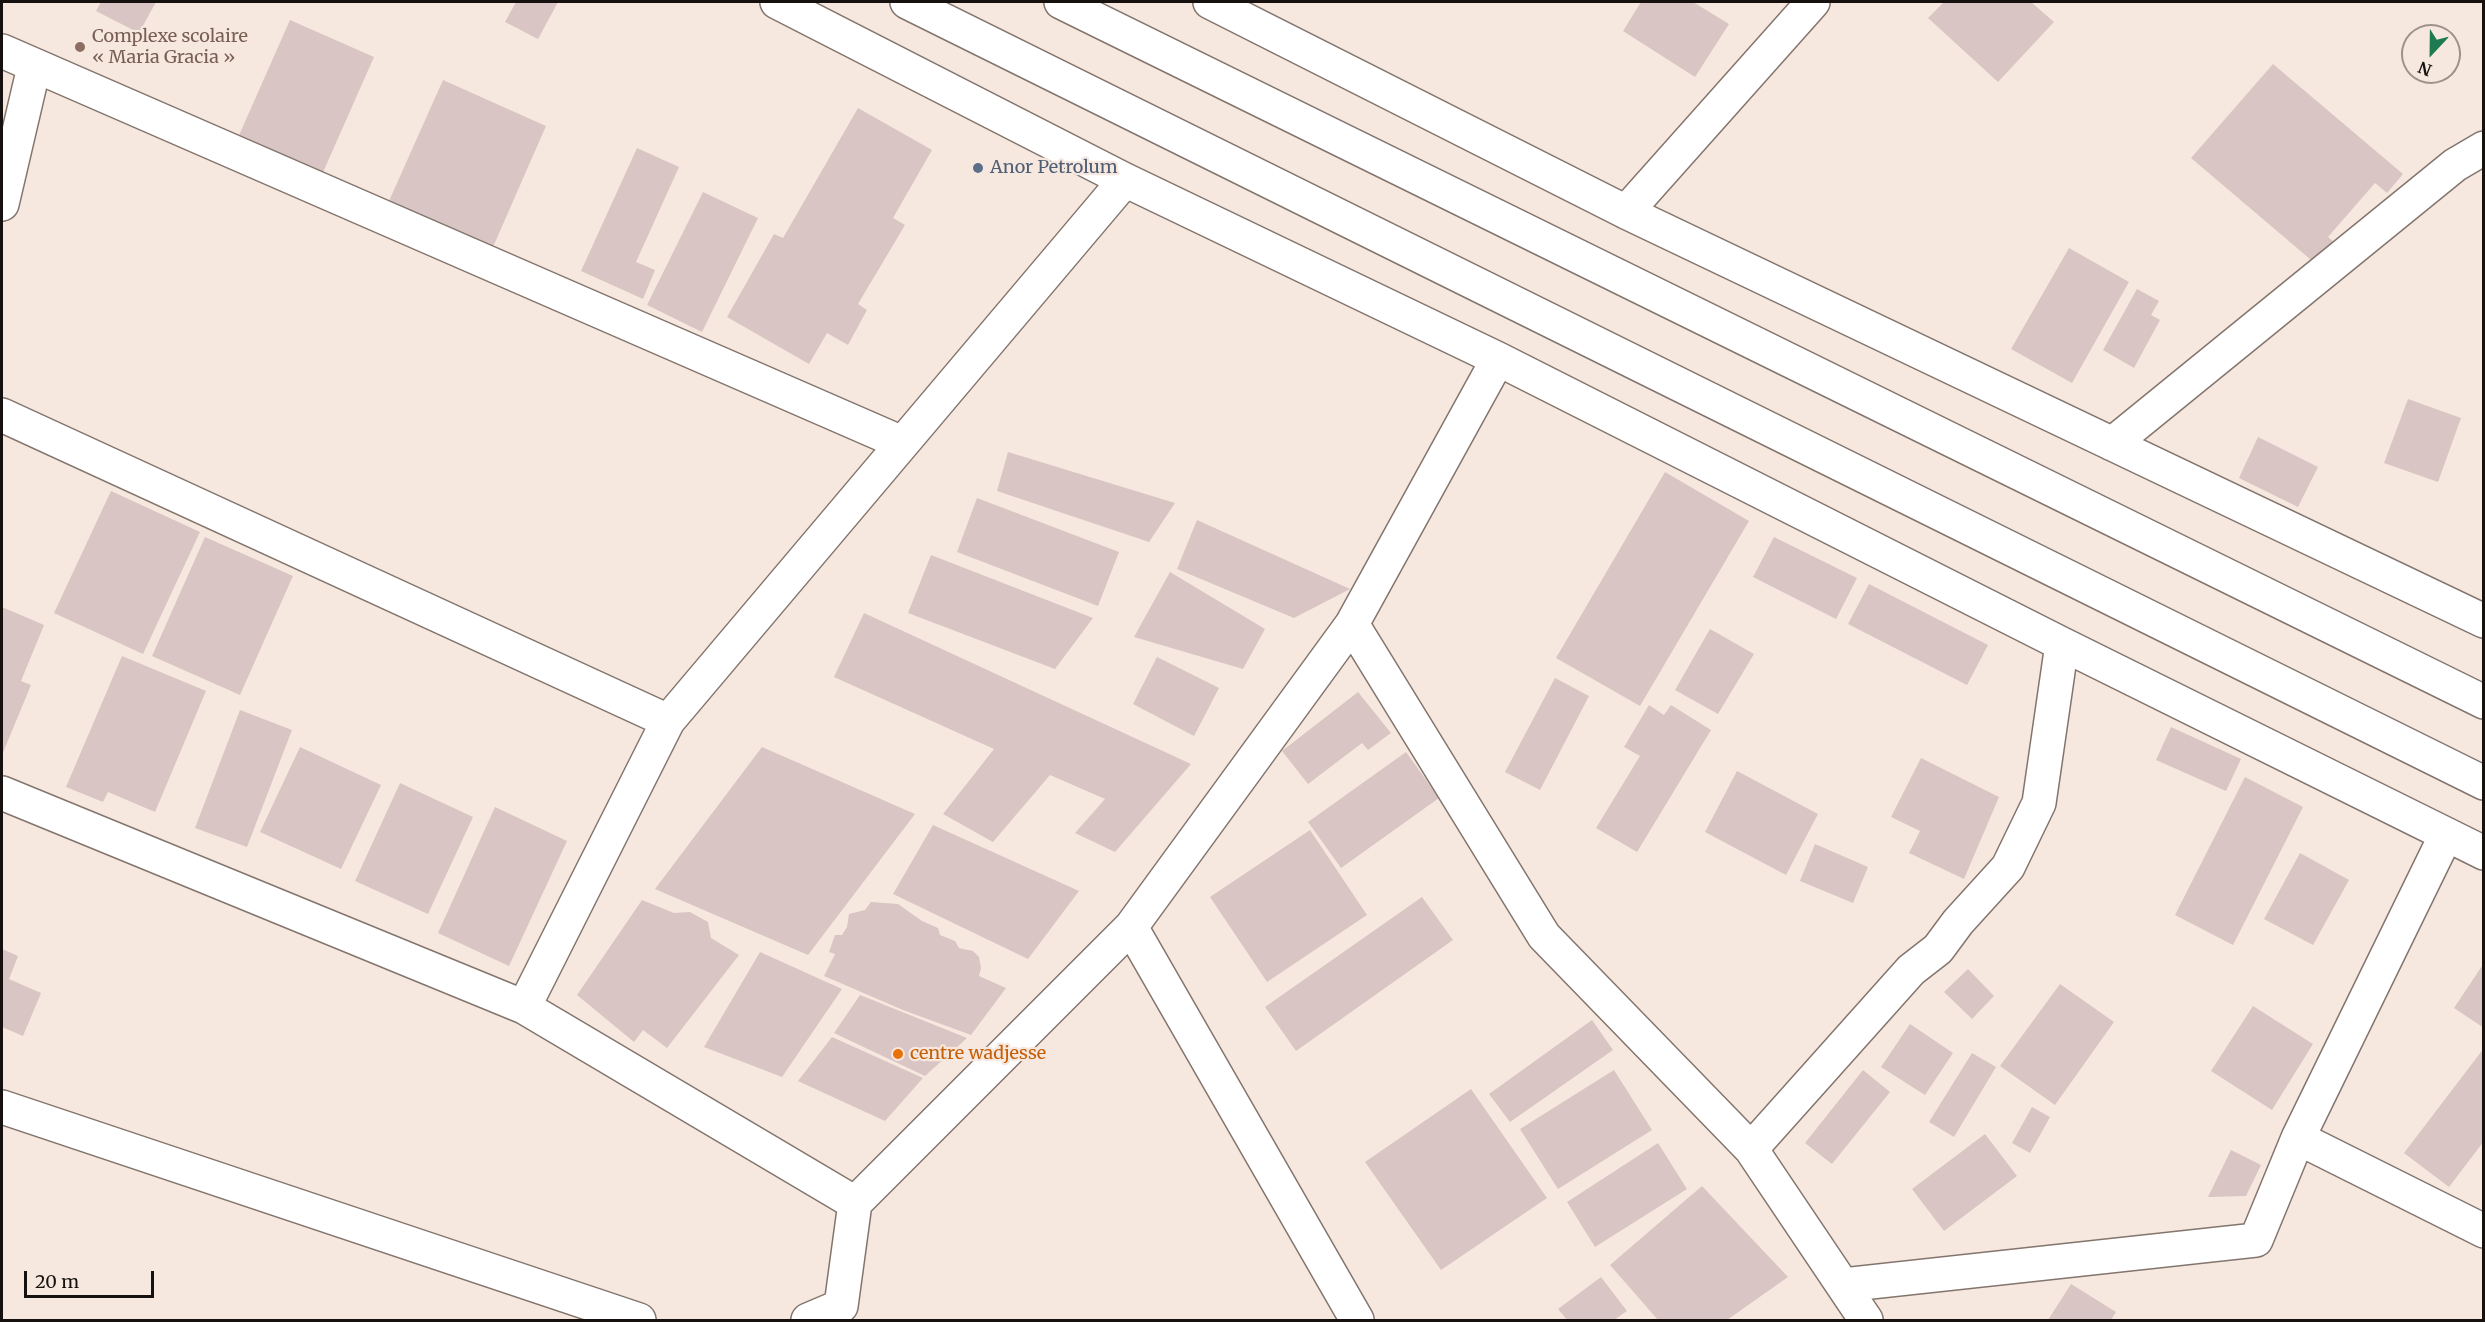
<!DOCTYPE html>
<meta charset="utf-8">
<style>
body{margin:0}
#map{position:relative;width:2485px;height:1322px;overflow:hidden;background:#f7e8df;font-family:Merriweather,serif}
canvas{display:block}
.frame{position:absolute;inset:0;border:3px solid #16110e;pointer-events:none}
.north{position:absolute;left:2401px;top:24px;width:60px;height:60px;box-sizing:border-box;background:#f7e8df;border:2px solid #9d928b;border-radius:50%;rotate:202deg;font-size:16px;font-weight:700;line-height:24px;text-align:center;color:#16110e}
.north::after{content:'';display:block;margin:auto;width:21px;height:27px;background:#1e7b51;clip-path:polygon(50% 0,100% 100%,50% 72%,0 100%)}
.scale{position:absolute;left:24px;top:1271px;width:130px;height:27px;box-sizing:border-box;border:3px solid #16110e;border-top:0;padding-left:8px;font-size:18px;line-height:21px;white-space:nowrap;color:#16110e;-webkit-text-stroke:4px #f7e8df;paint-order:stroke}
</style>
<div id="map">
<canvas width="2485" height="1322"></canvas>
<div class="frame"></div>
<div class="north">N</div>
<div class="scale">20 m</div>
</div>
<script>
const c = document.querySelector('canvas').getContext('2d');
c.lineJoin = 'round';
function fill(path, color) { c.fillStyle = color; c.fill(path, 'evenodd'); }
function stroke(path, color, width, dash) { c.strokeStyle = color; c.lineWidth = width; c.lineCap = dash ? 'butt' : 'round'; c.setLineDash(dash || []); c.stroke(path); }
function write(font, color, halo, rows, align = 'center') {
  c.font = font + ' Merriweather,serif'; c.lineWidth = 4.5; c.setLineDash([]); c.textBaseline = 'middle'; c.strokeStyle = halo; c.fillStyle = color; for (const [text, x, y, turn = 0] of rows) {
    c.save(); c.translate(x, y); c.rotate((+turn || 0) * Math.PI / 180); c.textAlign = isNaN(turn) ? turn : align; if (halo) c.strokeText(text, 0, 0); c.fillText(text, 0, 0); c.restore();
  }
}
fill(new Path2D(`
 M 101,2 L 156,2 L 139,33 L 96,11 Z
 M 516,2 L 558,2 L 538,39 L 505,22 Z
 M 1641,2 L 1693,2 L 1729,24 L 1695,77 L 1623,31 Z
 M 1944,2 L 2031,2 L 2054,22 L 1998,82 L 1928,18 Z
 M 290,20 L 374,57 L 320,179 L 236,142 Z
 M 2273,64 L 2403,174 L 2387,193 L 2375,183 L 2328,237 L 2335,243 L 2317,265 L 2191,158 Z
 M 443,80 L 546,126 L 493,247 L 389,201 Z
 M 858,108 L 932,150 L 893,218 L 905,225 L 858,304 L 867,310 L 848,345 L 827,333 L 809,364 L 727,317 L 774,234 L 783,238 Z
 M 637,148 L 679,167 L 636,262 L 655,270 L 643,299 L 581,271 Z
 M 703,192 L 758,218 L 702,332 L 647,305 Z
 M 2069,248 L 2129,282 L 2072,383 L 2011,349 Z
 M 2137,289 L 2159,301 L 2151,315 L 2160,320 L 2134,368 L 2103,350 Z
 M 2408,399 L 2461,418 L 2438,482 L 2384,463 Z
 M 2258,437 L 2318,467 L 2298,507 L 2239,478 Z
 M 1008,452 L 1175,503 L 1149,542 L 997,491 Z
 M 1665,472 L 1749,521 L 1640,706 L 1556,658 Z
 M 111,491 L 200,532 L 143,654 L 54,613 Z
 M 977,498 L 1119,552 L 1098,606 L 957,552 Z
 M 1197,520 L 1350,589 L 1294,618 L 1177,569 Z
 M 205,537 L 293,576 L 240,695 L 152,656 Z
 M 1774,537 L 1857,578 L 1836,619 L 1753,577 Z
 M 931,555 L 1093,618 L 1055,669 L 908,613 Z
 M 1170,572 L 1265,629 L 1243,669 L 1134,637 Z
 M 1869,584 L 1988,645 L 1967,685 L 1848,624 Z
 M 2,607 L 44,625 L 21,681 L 31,685 L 2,755 Z
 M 864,613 L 1191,764 L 1115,852 L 1075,833 L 1105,799 L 1050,775 L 993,842 L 943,814 L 994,749 L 834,677 Z
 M 1710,629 L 1754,654 L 1718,714 L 1675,690 Z
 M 122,656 L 206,691 L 155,812 L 108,792 L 103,802 L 66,787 Z
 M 1157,657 L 1219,688 L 1194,736 L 1133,704 Z
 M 1555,678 L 1589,696 L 1540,790 L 1505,772 Z
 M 1358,692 L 1391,733 L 1368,750 L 1362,743 L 1308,784 L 1282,751 Z
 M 1649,705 L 1664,715 L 1671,705 L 1711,730 L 1637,852 L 1596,828 L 1640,756 L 1624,747 Z
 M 240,710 L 292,730 L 247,847 L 195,828 Z
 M 2171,727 L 2241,759 L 2226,791 L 2156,760 Z
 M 300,747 L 381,785 L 341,869 L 260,832 Z
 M 762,747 L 915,814 L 808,955 L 655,889 Z
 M 1406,752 L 1439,798 L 1341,868 L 1308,822 Z
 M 1921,758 L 1999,797 L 1964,879 L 1909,853 L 1920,831 L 1891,817 Z
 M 1737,771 L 1818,814 L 1786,875 L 1705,832 Z
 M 2245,777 L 2303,807 L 2233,945 L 2175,915 Z
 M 400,783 L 473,817 L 428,914 L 355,881 Z
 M 495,807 L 567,841 L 509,966 L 438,933 Z
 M 933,825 L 1079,891 L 1028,959 L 893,894 Z
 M 1310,830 L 1367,915 L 1267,982 L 1210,897 Z
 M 1815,844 L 1868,867 L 1853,903 L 1800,881 Z
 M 2300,853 L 2349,880 L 2313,945 L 2264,919 Z
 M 1422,897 L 1453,940 L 1296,1051 L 1265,1007 Z
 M 642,900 L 674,913 L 690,912 L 708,922 L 711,938 L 739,955 L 667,1048 L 643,1030 L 634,1042 L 577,995 Z
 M 871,902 L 898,904 L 922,921 L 938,928 L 940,935 L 955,941 L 959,948 L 973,951 L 979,957 L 981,968 L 979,976 L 1006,988 L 971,1035 L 903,1010 L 824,976 L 835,954 L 829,952 L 835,935 L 842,935 L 847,927 L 849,914 L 865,910 Z
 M 2,949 L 18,956 L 9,979 L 41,993 L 23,1036 L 2,1027 Z
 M 760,952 L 842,989 L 782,1077 L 704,1047 Z
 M 2484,963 L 2484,1028 L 2454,1008 Z
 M 1968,969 L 1994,996 L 1972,1019 L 1944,992 Z
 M 2060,984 L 2114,1022 L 2055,1105 L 2000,1066 Z
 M 860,995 L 967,1038 L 925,1076 L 834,1033 Z
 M 2253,1006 L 2313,1044 L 2272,1110 L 2211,1071 Z
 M 1592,1020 L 1613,1050 L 1510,1122 L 1489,1094 Z
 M 1910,1024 L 1953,1053 L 1925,1095 L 1881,1067 Z
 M 832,1037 L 923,1078 L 885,1121 L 798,1081 Z
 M 2484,1048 L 2484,1141 L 2449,1187 L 2404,1153 Z
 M 1972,1053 L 1996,1067 L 1954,1137 L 1929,1122 Z
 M 1614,1070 L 1652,1130 L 1558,1189 L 1520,1129 Z
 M 1863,1070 L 1890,1092 L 1832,1164 L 1805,1143 Z
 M 1471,1089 L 1547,1198 L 1441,1270 L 1365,1162 Z
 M 2032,1107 L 2050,1117 L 2030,1153 L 2012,1143 Z
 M 1985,1134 L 2017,1176 L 1944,1231 L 1912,1189 Z
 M 1658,1143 L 1687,1189 L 1595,1247 L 1567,1202 Z
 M 2231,1150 L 2261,1165 L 2246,1196 L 2208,1197 Z
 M 1702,1186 L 1788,1277 L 1727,1320 L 1658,1320 L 1610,1265 Z
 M 1601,1277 L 1627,1311 L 1614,1320 L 1567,1320 L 1558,1309 Z
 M 2071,1284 L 2116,1312 L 2111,1320 L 2048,1320 Z`), '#d8c5c4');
const street = new Path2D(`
 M 777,2 L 1125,180 L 1498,359 L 2062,644 L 2484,853
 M 1210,2 L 1626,212 L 2484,621
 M 2,51 L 902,443
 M 2,204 L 34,67
 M 1626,212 L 1813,2
 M 2,415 L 668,721
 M 2112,444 L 2455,165 L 2484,148
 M 1352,624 L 1544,936 L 1751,1149 L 1866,1320
 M 2,793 L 524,1007 L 855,1203
 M 1131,927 L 1357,1320
 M 524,1007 L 668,721 L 1125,180
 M 2,1107 L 639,1320
 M 2298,1138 L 2484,1231
 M 1751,1149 L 1911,970 L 1938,949 L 1958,922 L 2008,867 L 2039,803 L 2062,644
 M 1843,1285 L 2256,1240 L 2298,1138 L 2446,835
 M 841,1306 L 855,1203 L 1131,927 L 1352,624 L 1498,359
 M 808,1320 L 841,1306`);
const highway = new Path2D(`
 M 907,2 L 2484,783
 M 1061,2 L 2484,702`);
stroke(street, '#83756d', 36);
stroke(highway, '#83756d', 36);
stroke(street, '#fff', 33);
stroke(highway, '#fff', 33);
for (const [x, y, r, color] of [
 [80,47,6,"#8d6e63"],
 [978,168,6,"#5c6f8a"],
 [898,1054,6,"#e8710a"]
]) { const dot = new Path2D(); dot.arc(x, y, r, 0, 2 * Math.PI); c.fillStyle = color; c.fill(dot); stroke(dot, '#f7e8df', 2); }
write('18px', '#785e54', '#f7e8df', [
 ["Complexe scolaire",92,37],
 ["« Maria Gracia »",92,58]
], 'left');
write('18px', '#4e5e75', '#f7e8df', [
 ["Anor Petrolum",990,168]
], 'left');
write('18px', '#c56008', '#f7e8df', [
 ["centre wadjesse",910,1054]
], 'left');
</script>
